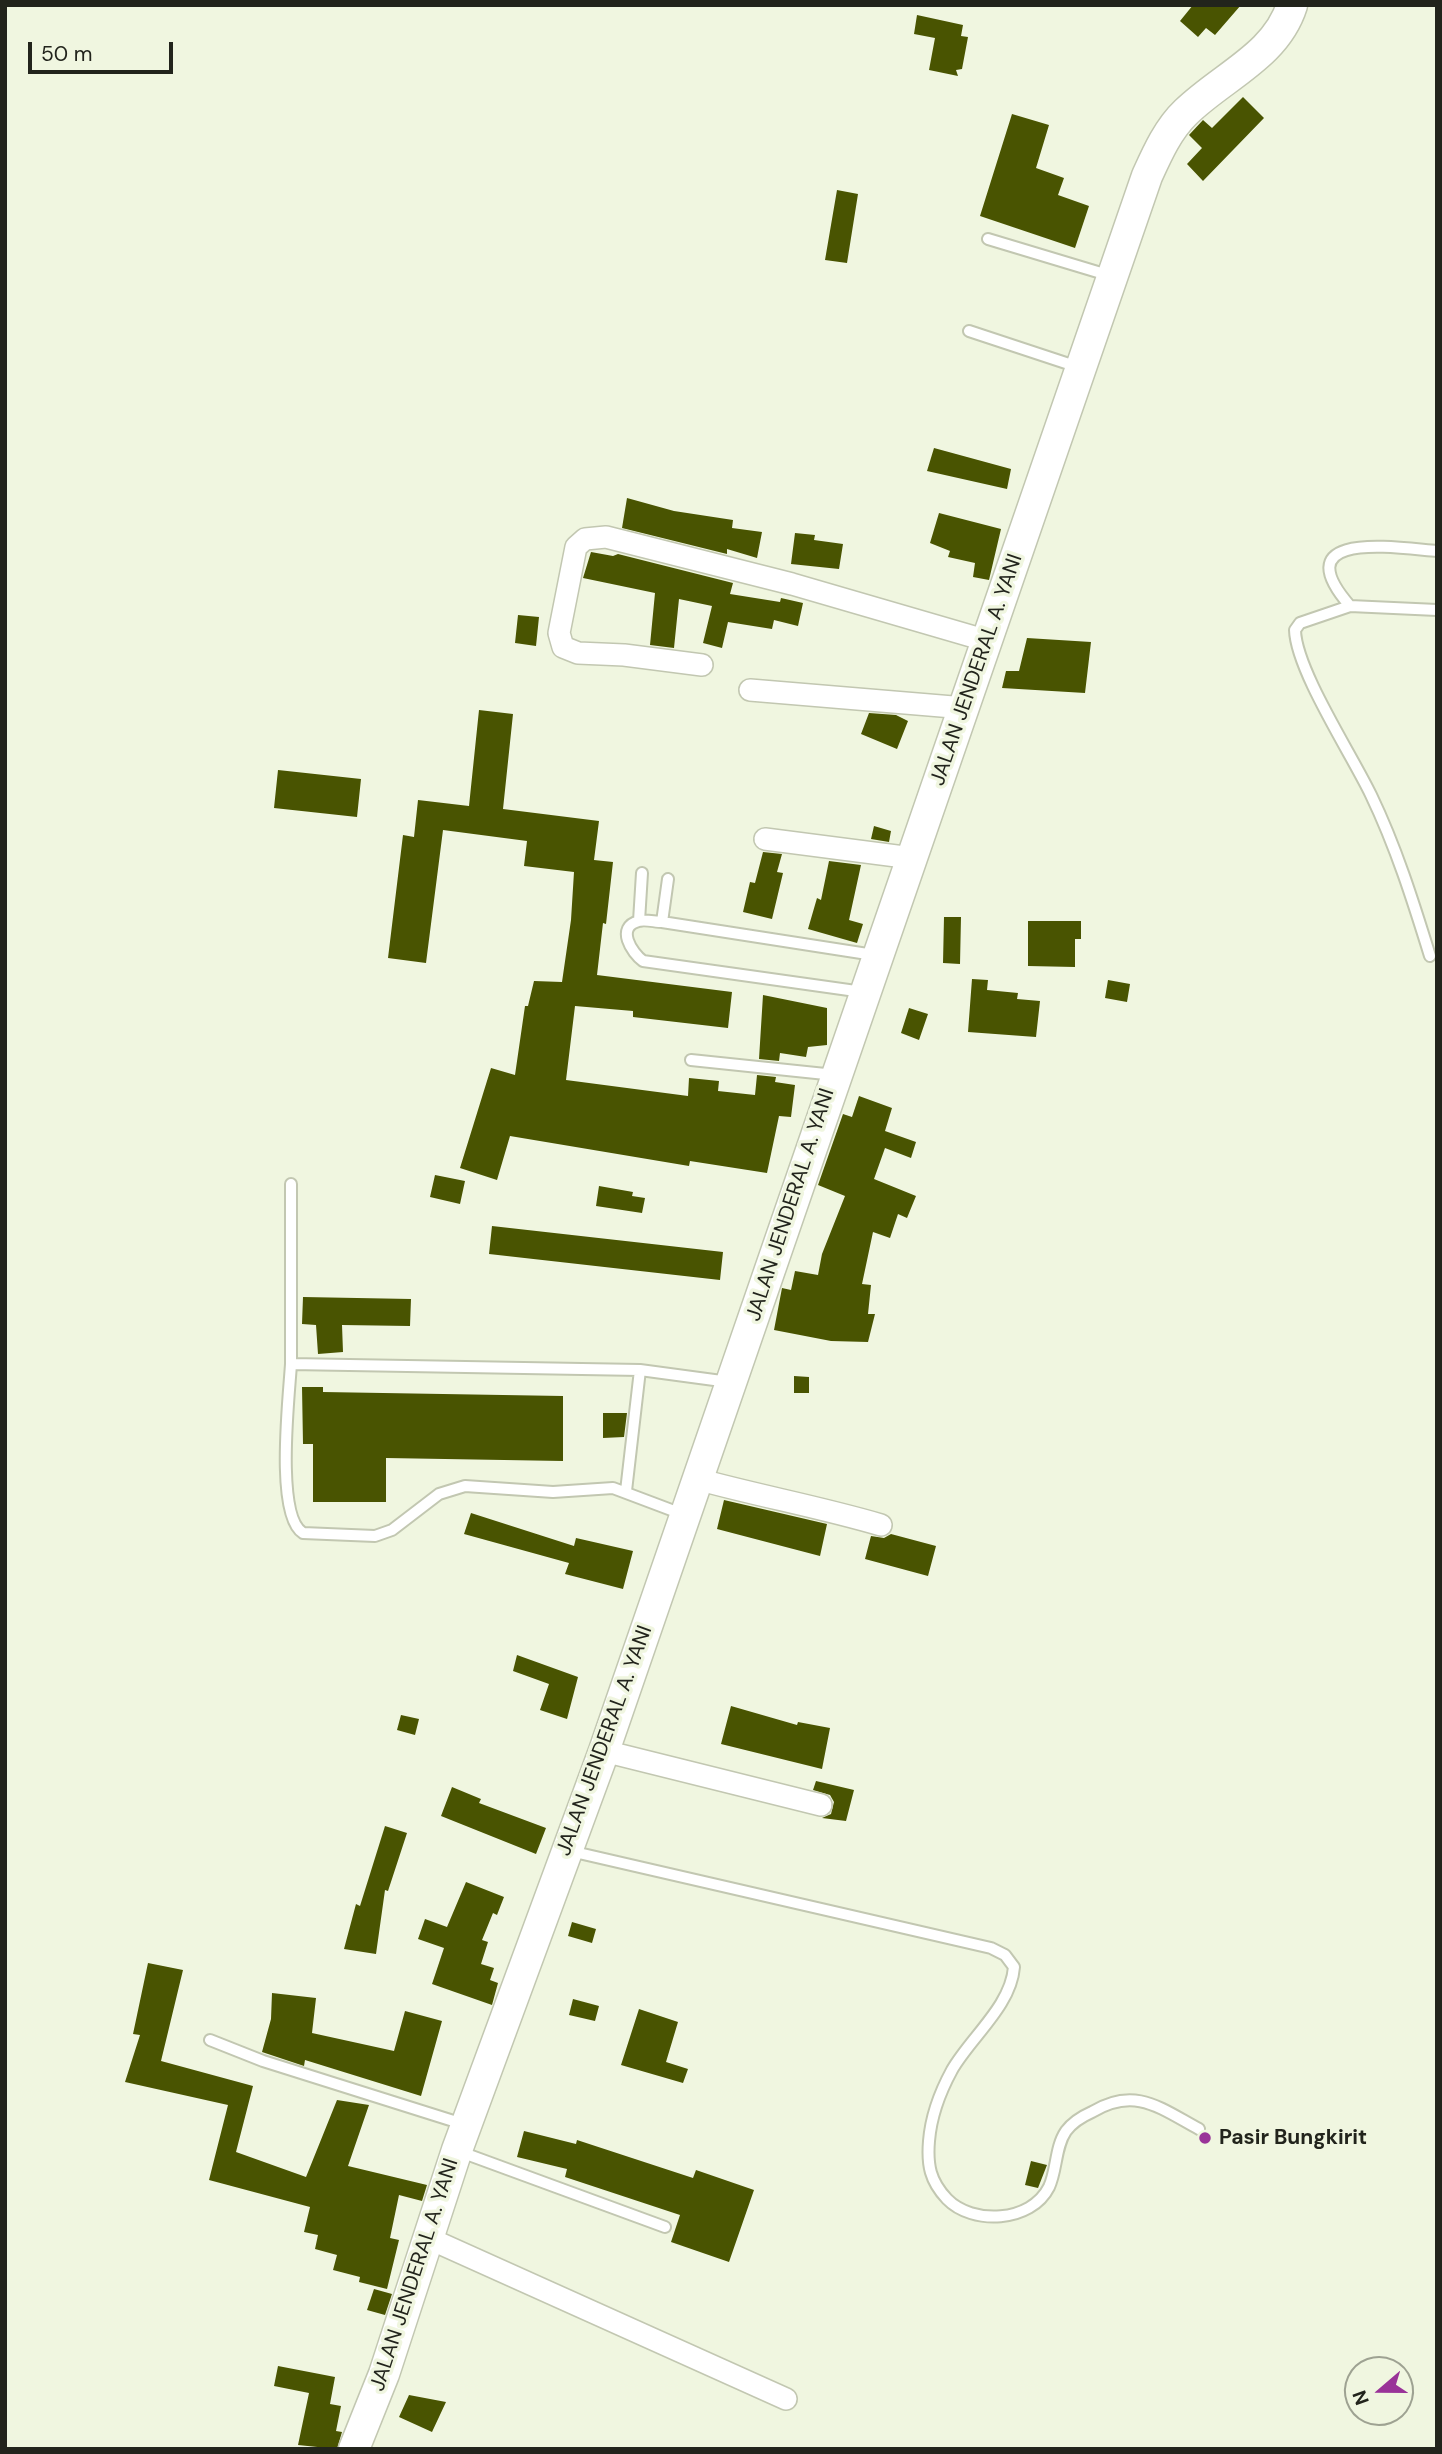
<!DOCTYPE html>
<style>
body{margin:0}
#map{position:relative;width:1442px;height:2454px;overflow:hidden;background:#f0f6e0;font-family:"DM Sans",sans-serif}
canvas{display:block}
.frame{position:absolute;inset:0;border:7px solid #22241c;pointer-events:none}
.north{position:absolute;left:1344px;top:2356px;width:70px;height:70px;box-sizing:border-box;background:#f0f6e0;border:2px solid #9ea292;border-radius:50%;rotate:250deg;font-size:19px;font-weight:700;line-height:28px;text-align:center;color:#22241c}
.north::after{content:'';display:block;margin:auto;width:24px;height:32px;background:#993398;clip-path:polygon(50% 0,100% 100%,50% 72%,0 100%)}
.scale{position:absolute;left:28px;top:42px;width:145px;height:32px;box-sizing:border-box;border:4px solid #22241c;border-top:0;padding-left:9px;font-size:21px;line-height:24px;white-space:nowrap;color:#22241c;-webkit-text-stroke:5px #f0f6e0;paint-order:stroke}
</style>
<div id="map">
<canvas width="1442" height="2454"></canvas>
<div class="frame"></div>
<div class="north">N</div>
<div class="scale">50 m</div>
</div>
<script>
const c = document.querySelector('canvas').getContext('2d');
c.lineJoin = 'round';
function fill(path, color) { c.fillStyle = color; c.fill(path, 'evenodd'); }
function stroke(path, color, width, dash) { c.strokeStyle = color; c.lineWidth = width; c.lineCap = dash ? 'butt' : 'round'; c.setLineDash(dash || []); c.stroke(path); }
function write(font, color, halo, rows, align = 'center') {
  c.font = font + ' "DM Sans",sans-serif'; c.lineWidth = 7; c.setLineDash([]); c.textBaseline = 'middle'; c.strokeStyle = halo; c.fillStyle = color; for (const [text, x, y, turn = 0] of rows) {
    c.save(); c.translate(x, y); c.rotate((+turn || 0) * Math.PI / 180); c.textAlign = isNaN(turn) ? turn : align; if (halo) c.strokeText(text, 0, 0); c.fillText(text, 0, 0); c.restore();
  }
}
fill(new Path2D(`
 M 1193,5 L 1241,5 L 1215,35 L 1206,28 L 1198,37 L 1180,21 Z
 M 917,15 L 963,25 L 961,36 L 968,37 L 962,69 L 956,70 L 958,76 L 929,70 L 935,38 L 914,34 Z
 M 1243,97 L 1264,118 L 1203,181 L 1187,164 L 1202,148 L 1189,135 L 1203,120 L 1212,128 Z
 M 1012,114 L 1049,125 L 1036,168 L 1064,178 L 1058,195 L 1089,206 L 1075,248 L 980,216 Z
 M 837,190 L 858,194 L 847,263 L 825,260 Z
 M 934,448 L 1011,469 L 1007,489 L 927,471 Z
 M 627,498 L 674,511 L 733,520 L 732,528 L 762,532 L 757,558 L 727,549 L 727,554 L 622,528 Z
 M 939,513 L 1001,529 L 989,580 L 973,577 L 975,563 L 948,557 L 950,551 L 930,543 Z
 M 795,533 L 815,535 L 814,540 L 843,544 L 839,569 L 791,564 Z
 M 591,552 L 613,556 L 618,554 L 733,583 L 730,594 L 780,602 L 781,598 L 803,603 L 798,626 L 774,620 L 772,629 L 728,622 L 722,648 L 703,643 L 712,606 L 679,599 L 674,648 L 650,645 L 655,593 L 583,578 Z
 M 518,615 L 539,617 L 536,646 L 515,643 Z
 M 1027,638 L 1091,642 L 1085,693 L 1002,688 L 1006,671 L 1019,671 Z
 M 479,710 L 513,714 L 503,809 L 599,821 L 594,860 L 613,862 L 606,924 L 603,923 L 597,975 L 732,992 L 728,1028 L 633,1017 L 633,1011 L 575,1006 L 566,1080 L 688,1096 L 689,1078 L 719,1081 L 718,1091 L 755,1095 L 757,1075 L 776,1077 L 775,1082 L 795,1085 L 791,1117 L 779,1116 L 767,1173 L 690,1161 L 689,1166 L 510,1136 L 497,1180 L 460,1168 L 491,1068 L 515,1075 L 525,1006 L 528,1006 L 534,981 L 562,982 L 571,920 L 574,872 L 524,866 L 527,841 L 443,830 L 426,963 L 388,958 L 403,835 L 414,837 L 418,800 L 469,806 Z
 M 869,713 L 896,715 L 908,721 L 897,749 L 861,734 Z
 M 278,770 L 361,779 L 357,817 L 274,808 Z
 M 874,826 L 891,831 L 889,842 L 871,839 Z
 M 763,852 L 782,854 L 777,872 L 783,873 L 772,919 L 743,912 L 750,882 L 755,883 Z
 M 829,861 L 861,865 L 849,920 L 863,924 L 857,943 L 808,929 L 817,898 L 821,900 Z
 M 944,917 L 961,917 L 960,964 L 943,963 Z
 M 1028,921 L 1081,921 L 1081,939 L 1075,939 L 1075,967 L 1028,966 Z
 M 972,979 L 988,980 L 987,990 L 1018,993 L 1017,999 L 1040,1001 L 1036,1037 L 968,1032 Z
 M 1108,980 L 1130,984 L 1127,1002 L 1105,998 Z
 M 763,995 L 827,1008 L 827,1045 L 808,1047 L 806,1057 L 780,1053 L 779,1061 L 759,1059 Z
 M 909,1008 L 928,1014 L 919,1040 L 901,1033 Z
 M 859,1096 L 892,1108 L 885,1131 L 916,1142 L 911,1158 L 885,1148 L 874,1179 L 916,1196 L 907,1218 L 898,1214 L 890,1238 L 873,1232 L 862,1284 L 871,1285 L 868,1314 L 875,1314 L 868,1342 L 831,1341 L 774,1330 L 782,1288 L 791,1290 L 795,1271 L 818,1275 L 822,1254 L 845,1196 L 818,1185 L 843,1114 L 852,1117 Z
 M 435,1175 L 465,1181 L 460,1204 L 430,1197 Z
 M 599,1186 L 633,1192 L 632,1196 L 645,1198 L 642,1213 L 596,1206 Z
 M 492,1226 L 723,1252 L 720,1280 L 489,1254 Z
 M 303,1297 L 411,1299 L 410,1326 L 342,1325 L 343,1352 L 318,1354 L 316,1325 L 302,1324 Z
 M 794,1376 L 809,1377 L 809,1393 L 794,1393 Z
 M 302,1387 L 323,1387 L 323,1392 L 563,1396 L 563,1461 L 386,1458 L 386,1502 L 313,1502 L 313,1444 L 303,1444 Z
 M 603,1413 L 627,1413 L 624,1437 L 603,1438 Z
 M 724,1500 L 827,1524 L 820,1556 L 717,1529 Z
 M 471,1513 L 574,1546 L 576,1538 L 633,1551 L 623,1589 L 565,1574 L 569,1563 L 464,1534 Z
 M 891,1534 L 936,1546 L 928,1576 L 865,1559 L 871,1536 L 884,1538 Z
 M 517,1655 L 578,1677 L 567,1719 L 540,1710 L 549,1684 L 513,1671 Z
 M 731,1706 L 797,1725 L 798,1722 L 830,1728 L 822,1769 L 721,1744 Z
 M 401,1715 L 419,1719 L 415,1735 L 397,1730 Z
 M 816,1781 L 854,1790 L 846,1821 L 822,1818 L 831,1814 L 834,1802 L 830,1795 L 813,1790 Z
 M 452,1787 L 481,1799 L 479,1803 L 546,1828 L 536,1854 L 441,1816 Z
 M 385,1826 L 407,1833 L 388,1891 L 385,1890 L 376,1954 L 344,1949 L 356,1904 L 360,1906 Z
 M 466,1882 L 504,1897 L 497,1915 L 493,1913 L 482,1940 L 488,1942 L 481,1964 L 494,1968 L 490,1980 L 498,1983 L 492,2005 L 432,1984 L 444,1948 L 418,1939 L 425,1919 L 447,1927 Z
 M 572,1922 L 596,1929 L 592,1943 L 568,1936 Z
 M 148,1963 L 183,1970 L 161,2061 L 253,2086 L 236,2152 L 306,2177 L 337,2100 L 369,2105 L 348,2166 L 427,2185 L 422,2201 L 399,2195 L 390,2238 L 399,2240 L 387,2289 L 359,2282 L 360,2277 L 333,2270 L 337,2255 L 315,2249 L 318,2235 L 304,2232 L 310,2207 L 209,2180 L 228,2105 L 125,2082 L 140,2035 L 133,2034 Z
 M 272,1993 L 316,1998 L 312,2033 L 394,2051 L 405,2011 L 442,2021 L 421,2096 L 305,2060 L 304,2066 L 262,2052 L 271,2019 Z
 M 573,1999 L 599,2006 L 595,2021 L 569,2015 Z
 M 639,2009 L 678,2022 L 666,2062 L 688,2069 L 683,2083 L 621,2065 Z
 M 524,2131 L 576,2144 L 577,2140 L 693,2178 L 696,2170 L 754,2190 L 729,2262 L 671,2242 L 680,2215 L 565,2177 L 567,2169 L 517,2157 Z
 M 1031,2161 L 1047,2165 L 1038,2188 L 1025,2185 Z
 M 374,2289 L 392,2294 L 385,2315 L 367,2310 Z
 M 278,2366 L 335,2377 L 330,2404 L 341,2406 L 336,2431 L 342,2432 L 337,2449 L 298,2445 L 309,2393 L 274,2386 Z
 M 409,2395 L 446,2402 L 432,2432 L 399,2417 Z`), '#495401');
const lane = new Path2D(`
 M 988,239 L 1111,276
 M 969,331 L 1078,367
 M 1350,606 C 1283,529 1397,548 1437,551
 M 639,921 L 642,873
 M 662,922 L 668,879
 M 1430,956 C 1413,901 1396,847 1371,795 C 1352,755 1296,670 1295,630 L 1300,623 L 1350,606 L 1437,610
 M 863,992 L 643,961 C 632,953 615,927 639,921 C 645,919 655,922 662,922 L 874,955
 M 691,1060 L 835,1075
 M 291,1364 L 291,1184
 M 626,1491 L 640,1370
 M 682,1514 L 613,1488 L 553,1492 L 465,1486 L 439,1494 L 392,1530 L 375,1536 L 303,1533 C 275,1516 289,1397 291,1364 L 640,1370 L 729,1382
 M 570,1851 L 991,1948 L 1005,1955 L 1014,1967 C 1011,2006 971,2037 952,2070 C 940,2092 931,2116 929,2141 C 927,2165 930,2181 947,2199 C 972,2225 1031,2223 1049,2187 C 1057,2170 1055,2147 1066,2131 C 1072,2123 1083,2116 1092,2112 C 1135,2086 1160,2108 1199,2129
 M 210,2040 L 263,2061 L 463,2124
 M 458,2151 L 665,2227`);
const street = new Path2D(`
 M 702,665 L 624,655 L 578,653 L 563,647 L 559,633 L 576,547 L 585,539 L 606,537 L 792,584 L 988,641
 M 750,690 L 965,708
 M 765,839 L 912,858
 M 697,1479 C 759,1496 820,1507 881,1525
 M 604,1751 L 821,1805
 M 428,2238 L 786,2399`);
const secondary = new Path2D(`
 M 354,2449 L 384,2374 L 457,2150 L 604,1751 L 1147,176 C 1157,154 1168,129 1186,112 C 1223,76 1276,56 1292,5`);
stroke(lane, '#c2c7b1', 14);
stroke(street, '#c2c7b1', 24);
stroke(secondary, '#c2c7b1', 33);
stroke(lane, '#fff', 10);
stroke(street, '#fff', 21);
stroke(secondary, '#fff', 30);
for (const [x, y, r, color] of [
 [1205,2138,7,"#993398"]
]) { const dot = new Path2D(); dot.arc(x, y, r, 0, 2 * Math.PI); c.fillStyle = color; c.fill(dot); stroke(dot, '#f0f6e0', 2.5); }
write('21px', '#22241c', '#f0f6e0', [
 ["JALAN JENDERAL A. YANI",977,670,-71],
 ["JALAN JENDERAL A. YANI",791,1205,-72],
 ["JALAN JENDERAL A. YANI",605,1741,-70],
 ["JALAN JENDERAL A. YANI",415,2275,-72]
]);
write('bold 21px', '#22241c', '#f0f6e0', [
 ["Pasir Bungkirit",1219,2138]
], 'left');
</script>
